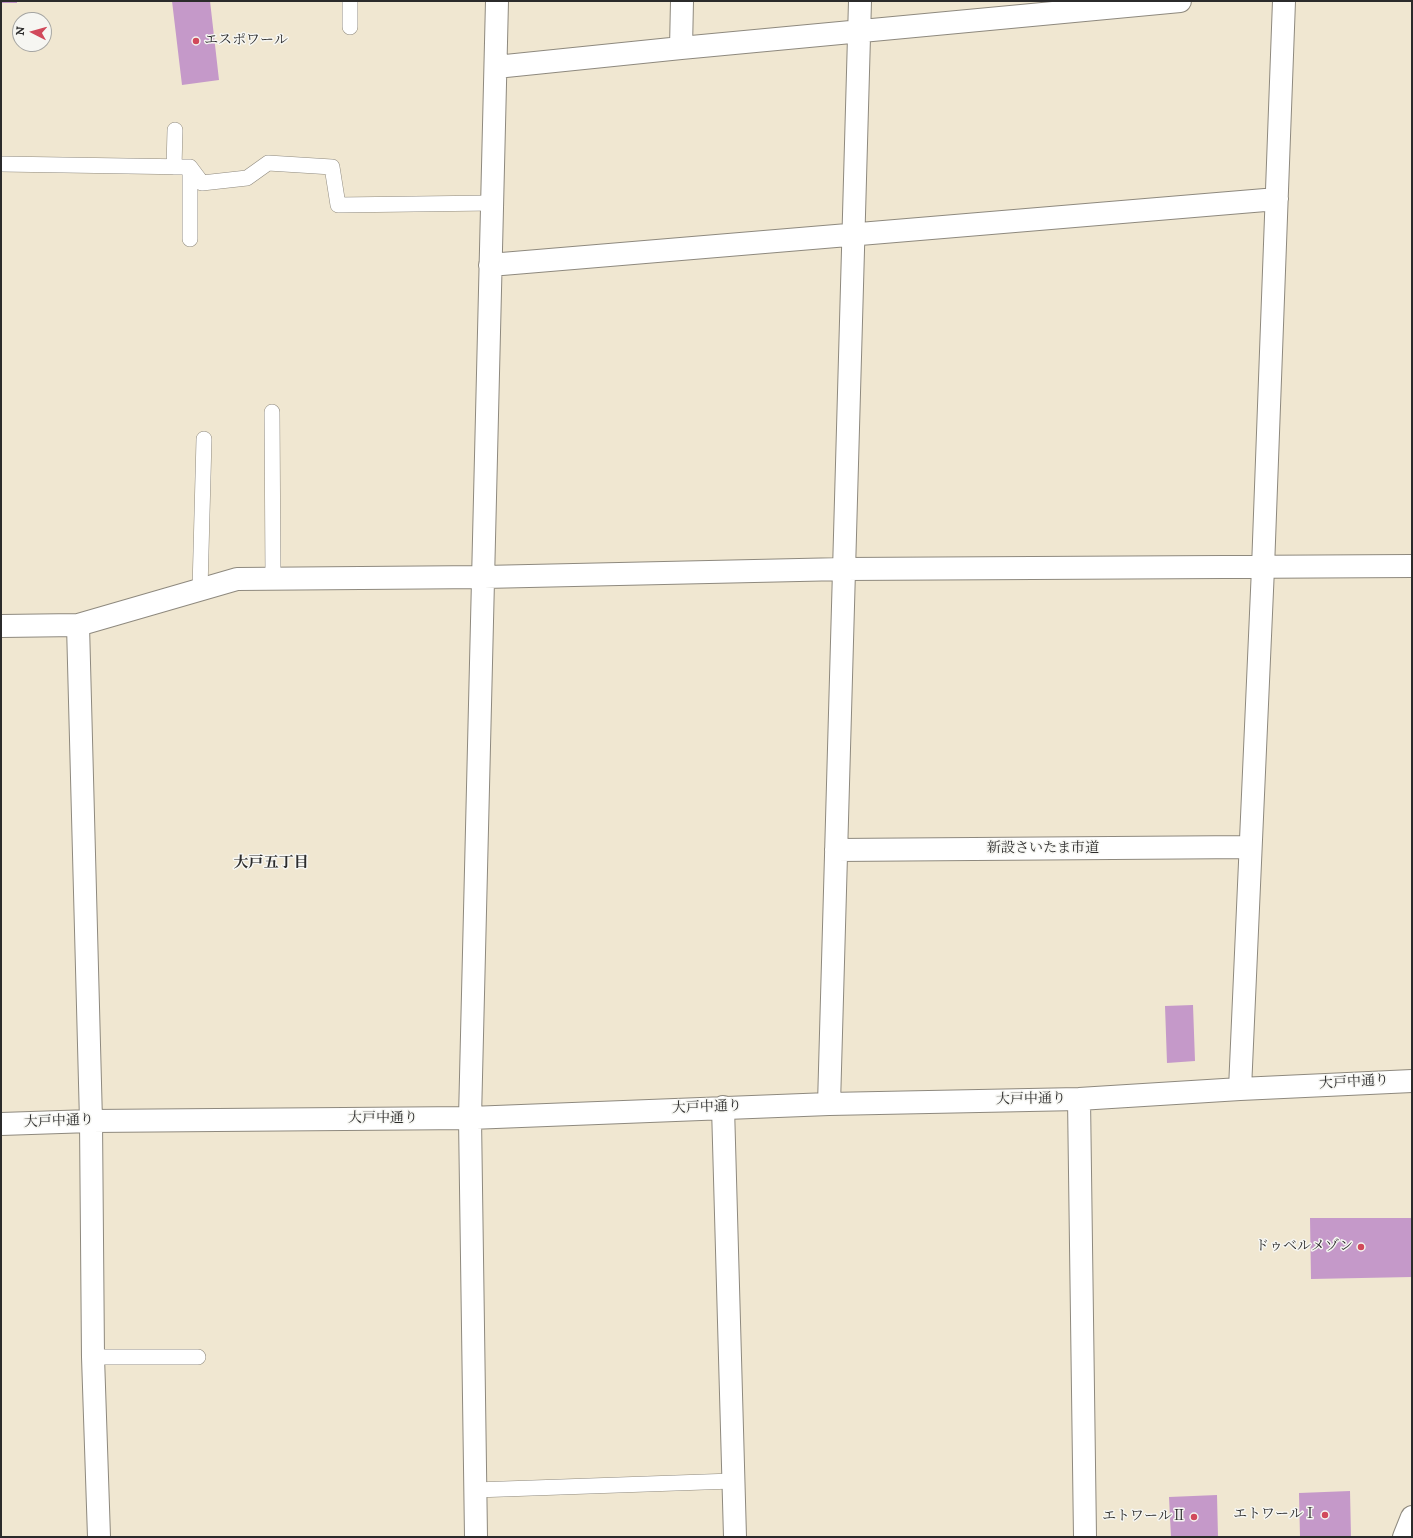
<!DOCTYPE html>
<meta charset="utf-8">
<style>
body{margin:0}
#map{position:relative;width:1413px;height:1538px;overflow:hidden;background:#f0e7d1;font-family:"IM FELL DW Pica",serif}
canvas{display:block}
.frame{position:absolute;inset:0;border:2px solid #2b2b2b;pointer-events:none}
.north{position:absolute;left:12px;top:12px;width:40px;height:40px;box-sizing:border-box;background:#f6f6f2;border:1px solid #a5a5a2;border-radius:50%;rotate:276deg;font-size:11px;font-weight:700;line-height:16px;text-align:center;color:#2b2b2b}
.north::after{content:'';display:block;margin:auto;width:14px;height:18px;background:#d1495b;clip-path:polygon(50% 0,100% 100%,50% 72%,0 100%)}
</style>
<div id="map">
<canvas width="1413" height="1538"></canvas>
<div class="frame"></div>
<div class="north">N</div>
</div>
<script>
const c = document.querySelector('canvas').getContext('2d');
c.lineJoin = 'round';
function fill(path, color) { c.fillStyle = color; c.fill(path, 'evenodd'); }
function stroke(path, color, width, dash) { c.strokeStyle = color; c.lineWidth = width; c.lineCap = dash ? 'butt' : 'round'; c.setLineDash(dash || []); c.stroke(path); }
function write(font, color, halo, rows, align = 'center') {
  c.font = font + ' "IM FELL DW Pica","Noto Serif JP",serif'; c.lineWidth = 3; c.setLineDash([]); c.textBaseline = 'middle'; c.strokeStyle = halo; c.fillStyle = color; for (const [text, x, y, turn = 0] of rows) {
    c.save(); c.translate(x, y); c.rotate((+turn || 0) * Math.PI / 180); c.textAlign = isNaN(turn) ? turn : align; if (halo) c.strokeText(text, 0, 0); c.fillText(text, 0, 0); c.restore();
  }
}
fill(new Path2D(`
 M 1,1 L 17,1 L 17,3 L 1,3 Z
 M 172,1 L 210,1 L 219,80 L 182,85 Z
 M 1193,1005 L 1195,1061 L 1167,1063 L 1165,1006 Z
 M 1310,1218 L 1412,1218 L 1412,1277 L 1311,1279 Z
 M 1350,1491 L 1351,1537 L 1300,1537 L 1299,1493 Z
 M 1217,1495 L 1218,1537 L 1171,1537 L 1169,1497 Z`), '#c599c9');
const service = new Path2D(`
 M 350,1 L 350,27
 M 1,164 L 190,167
 M 174,167 L 175,130
 M 190,167 L 202,183 L 247,178 L 268,163 L 332,167 L 338,205 L 492,203
 M 190,239 L 190,167
 M 272,412 L 273,578
 M 200,589 L 204,439
 M 93,1357 L 198,1357
 M 475,1490 L 733,1481`);
const minor = new Path2D(`
 M 681,48 L 682,1
 M 496,67 L 681,48 L 1180,1
 M 490,265 L 1277,199
 M 78,625 L 91,1121 L 93,1357 L 99,1537
 M 1,626 L 78,625 L 237,579 L 484,577 L 844,569 L 1412,566
 M 836,850 L 1250,847
 M 1240,1089 L 1263,568 L 1284,1
 M 1079,1099 L 1085,1537
 M 829,1104 L 860,1
 M 723,1107 L 735,1537
 M 1,1124 L 91,1121 L 470,1118 L 829,1104 L 1079,1099 L 1240,1089 L 1412,1081
 M 476,1537 L 470,1118 L 497,1`);
const tertiary = new Path2D(`
 M 1404,1537 L 1412,1517`);
stroke(service, '#8e897e', 16);
stroke(minor, '#8e897e', 24);
stroke(tertiary, '#8e897e', 24);
stroke(service, '#fff', 15);
stroke(minor, '#fff', 22);
stroke(tertiary, '#fff', 22);
for (const [x, y, r, color] of [
 [196,41,4,"#d1495b"],
 [1361,1247,4,"#d1495b"],
 [1325,1515,4,"#d1495b"],
 [1194,1517,4,"#d1495b"]
]) { const dot = new Path2D(); dot.arc(x, y, r, 0, 2 * Math.PI); c.fillStyle = color; c.fill(dot); stroke(dot, '#f6f6f2', 1.5); }
write('14px', '#2b2b2b', '#f6f6f2', [
 ["エスポワール",204,41,"left"],
 ["ドゥベルメゾン",1353,1247],
 ["エトワールⅠ",1317,1515],
 ["エトワールⅡ",1186,1517]
], 'right');
write('14px', '#2b2b2b', '#f6f6f2', [
 ["新設さいたま市道",1043,849],
 ["大戸中通り",1354,1083,-3],
 ["大戸中通り",1031,1100,-1],
 ["大戸中通り",707,1108,-2],
 ["大戸中通り",383,1119],
 ["大戸中通り",59,1122,-2]
]);
write('bold 15px', '#2b2b2b', '#f6f6f2', [
 ["大戸五丁目",271,864]
]);
</script>
